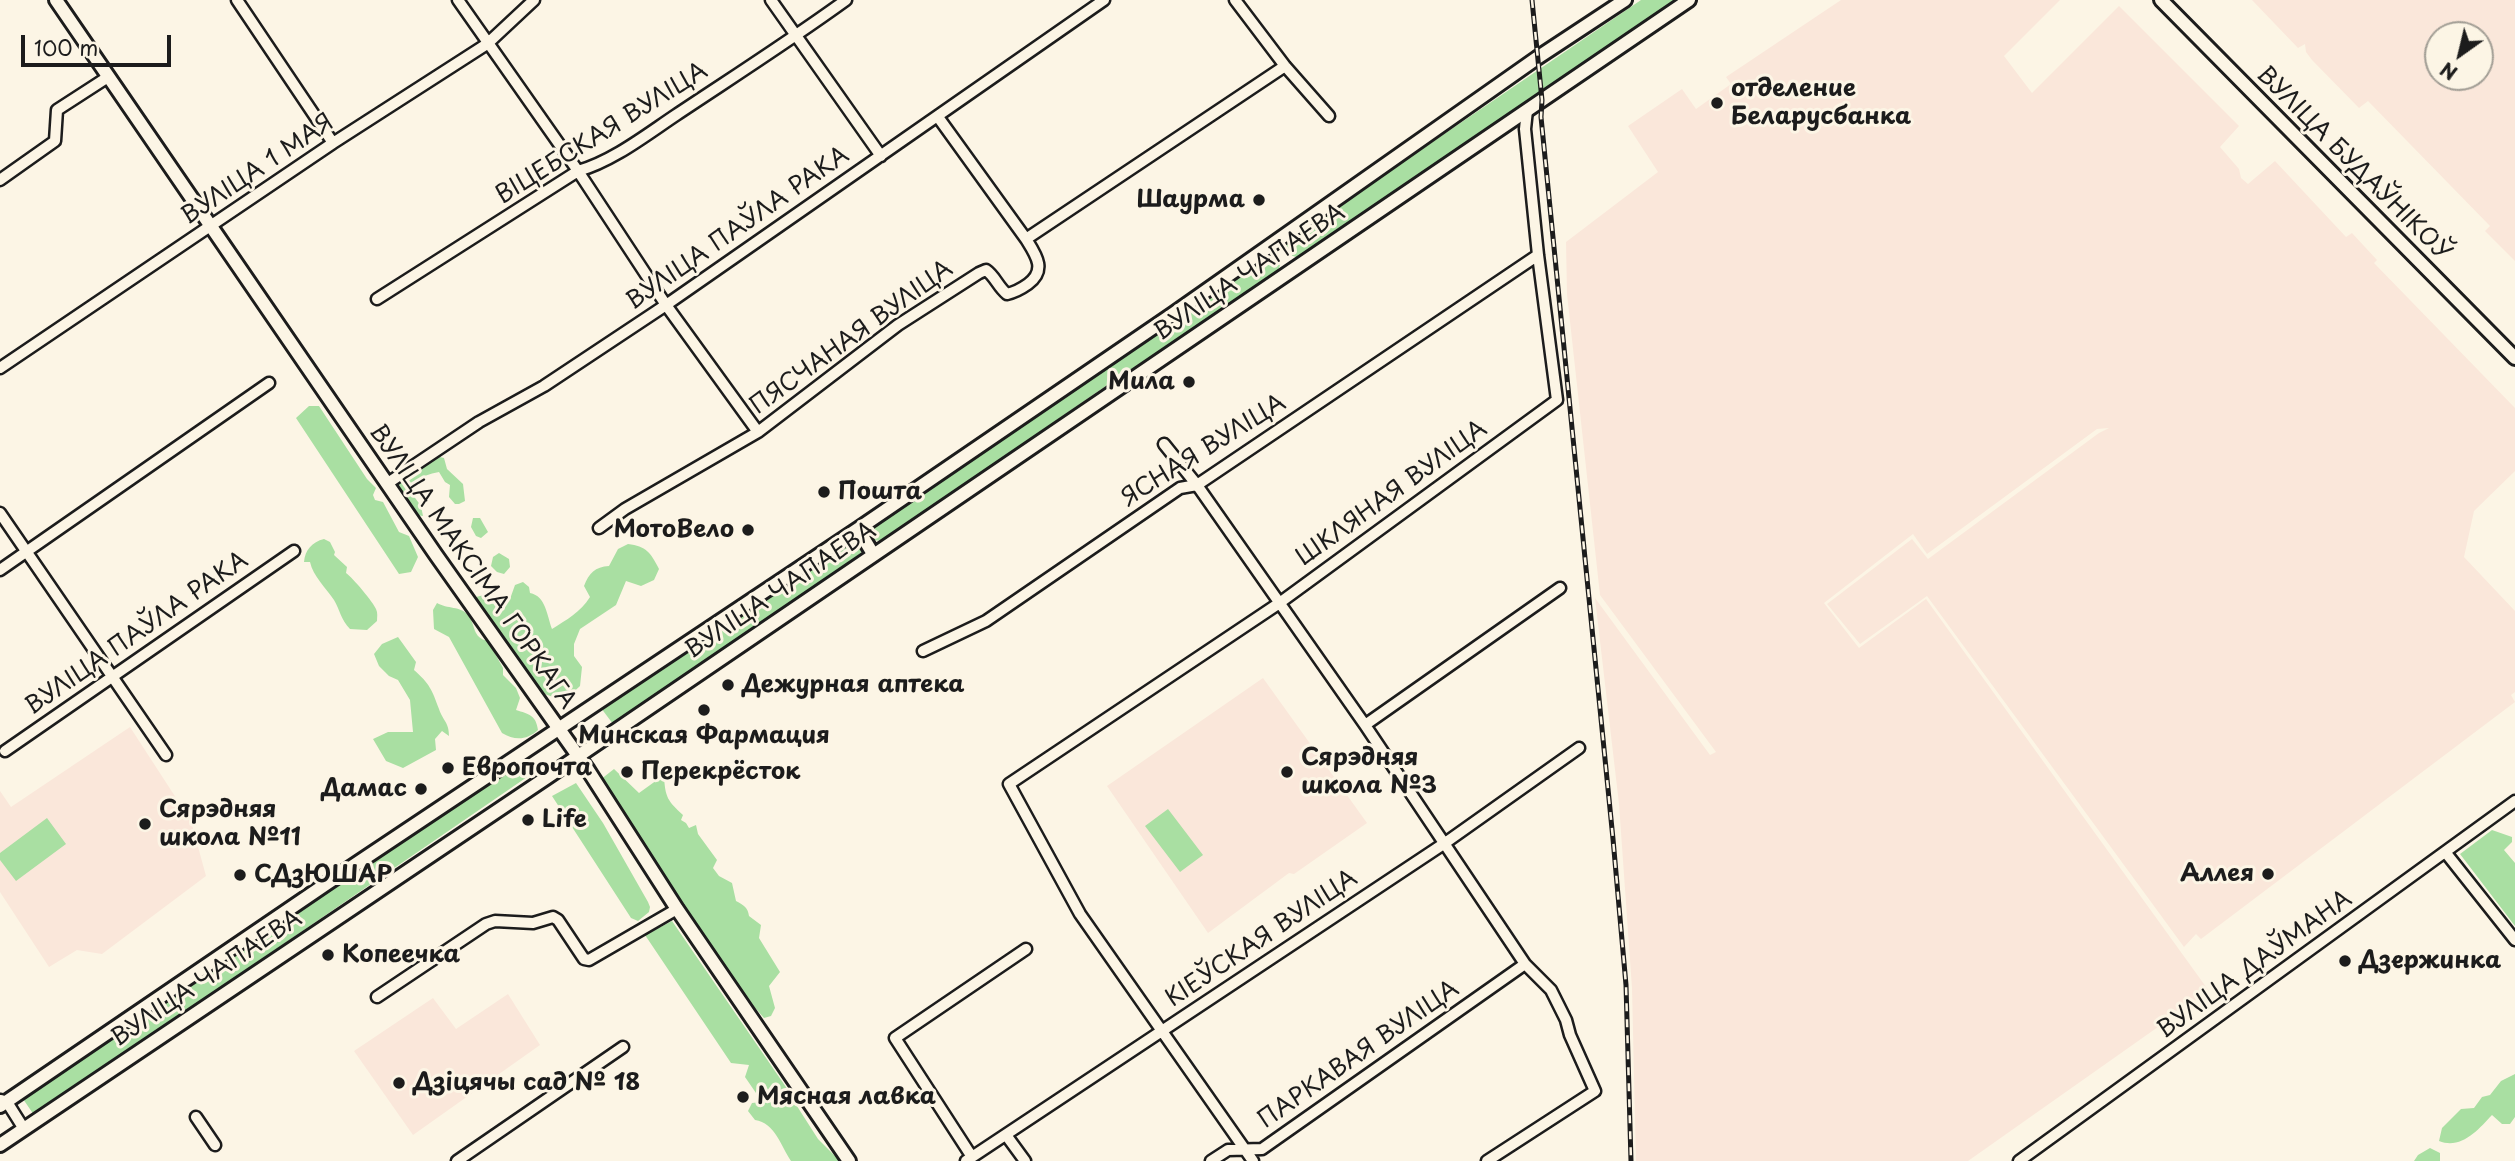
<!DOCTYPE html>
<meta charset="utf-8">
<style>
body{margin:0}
#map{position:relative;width:2515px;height:1161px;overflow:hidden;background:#fcf5e5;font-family:"Playpen Sans",sans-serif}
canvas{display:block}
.north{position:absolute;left:2424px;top:21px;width:70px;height:70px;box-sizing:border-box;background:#fcf5e5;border:2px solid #a29e95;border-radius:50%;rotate:214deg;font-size:19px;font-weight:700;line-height:28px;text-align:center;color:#1c1c1c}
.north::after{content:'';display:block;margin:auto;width:24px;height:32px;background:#1c1c1c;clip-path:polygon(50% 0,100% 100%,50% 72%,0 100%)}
.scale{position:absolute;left:21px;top:35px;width:150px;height:32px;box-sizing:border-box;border:4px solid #1c1c1c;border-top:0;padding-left:9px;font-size:21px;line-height:24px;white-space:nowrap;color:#1c1c1c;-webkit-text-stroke:5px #fcf5e5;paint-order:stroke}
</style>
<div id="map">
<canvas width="2515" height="1161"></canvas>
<div class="north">N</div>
<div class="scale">100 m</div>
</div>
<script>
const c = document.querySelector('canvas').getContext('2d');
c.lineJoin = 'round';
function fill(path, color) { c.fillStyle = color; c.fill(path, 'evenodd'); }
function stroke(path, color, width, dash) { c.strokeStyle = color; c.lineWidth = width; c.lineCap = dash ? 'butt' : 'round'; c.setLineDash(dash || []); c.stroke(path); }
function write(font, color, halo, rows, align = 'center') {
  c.font = font + ' "Playpen Sans",sans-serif'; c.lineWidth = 6; c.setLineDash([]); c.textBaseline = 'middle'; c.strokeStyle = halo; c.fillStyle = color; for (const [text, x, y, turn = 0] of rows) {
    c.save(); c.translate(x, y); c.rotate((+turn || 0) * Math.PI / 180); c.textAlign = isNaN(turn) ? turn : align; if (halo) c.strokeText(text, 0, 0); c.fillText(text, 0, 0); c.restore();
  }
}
fill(new Path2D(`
 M 1841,0 L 2060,0 L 2004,56 L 2032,93 L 2119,6 L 2239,126 L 2220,147 L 2239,169 L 2241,178 L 2248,184 L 2275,161 L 2346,237 L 2352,233 L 2377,260 L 2374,263 L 2515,408 L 2515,471 L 2474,511 L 2464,557 L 2515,611 L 2515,692 L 2511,695 L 2515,702 L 2201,939 L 2196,934 L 2184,947 L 1927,596 L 1860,644 L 1827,604 L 1912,539 L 1928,559 L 2099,433 L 2109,428 L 2097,429 L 1927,554 L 1913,534 L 1824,603 L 1859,648 L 1926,599 L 2209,991 L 1968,1161 L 1636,1161 L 1632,988 L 1619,804 L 1595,598 L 1710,755 L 1716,752 L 1600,595 L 1567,294 L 1566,242 L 1658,172 L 1628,126 L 1682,89 L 1696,109 L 1731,84 L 1726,77 Z
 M 2252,0 L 2515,0 L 2515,261 L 2485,231 L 2490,226 L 2368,101 L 2359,108 L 2312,60 L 2306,52 L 2305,44 L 2298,48 ZM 2438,35 L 2480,35 L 2480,77 L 2438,77 Z
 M 1263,678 L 1367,823 L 1294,874 L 1289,873 L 1208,933 L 1107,786 Z
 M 130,727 L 191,821 L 206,876 L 102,954 L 77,950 L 49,967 L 0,892 L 0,791 L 11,807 Z
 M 508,994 L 540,1045 L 413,1135 L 354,1051 L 433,998 L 456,1029 Z`), '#fae7da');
fill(new Path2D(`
 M 1641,0 L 1678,0 L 1299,258 L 1287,254 L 1285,246 L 1290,239 Z
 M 1270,253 L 1275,253 C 1283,261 1281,265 1276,273 L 1100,390 L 882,541 L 872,540 L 868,530 Z
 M 309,406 L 319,406 L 367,479 L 376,488 L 373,495 L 375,500 L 383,502 L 399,532 L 409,536 L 418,557 L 411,572 L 399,574 L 296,418 Z
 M 436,456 L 444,458 L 447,469 L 463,484 L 465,501 L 459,504 L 455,504 L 449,497 L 450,485 L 445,482 L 439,472 C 427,474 413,479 410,491 L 421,506 L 423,516 L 416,515 L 401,496 L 399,484 L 402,479 Z
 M 473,518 L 480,518 L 488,532 L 481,538 L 476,536 L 471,527 Z
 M 324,539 L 330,542 L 335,552 L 334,555 L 347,567 L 346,573 C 352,577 374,603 376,609 C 378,613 377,617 377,621 L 367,630 L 350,629 C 341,620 340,610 334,600 C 326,588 313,576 310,562 L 304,562 C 305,550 312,542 324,539 Z
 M 849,540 L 857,542 C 861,547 863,554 858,560 L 613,724 L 601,708 Z
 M 628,544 C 646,546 651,553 659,569 L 654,580 L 641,586 L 626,581 L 616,605 L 580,629 L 574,644 L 574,656 L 582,667 L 580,686 L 564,701 L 542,693 L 498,637 L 497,629 L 489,624 L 476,597 L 484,595 L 499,604 L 510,599 L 515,585 L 523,582 L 529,587 L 530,593 C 546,596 547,616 552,629 C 566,620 581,612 590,597 L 584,586 C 589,573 595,567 609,566 L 618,549 Z
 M 499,553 L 509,559 L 510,567 L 504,574 L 497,572 L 491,566 L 493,557 Z
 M 437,603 C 447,609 461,606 468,615 C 476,625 472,638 488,641 L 503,668 L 503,675 L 516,688 L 520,698 L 516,710 C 529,714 536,715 538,730 C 527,740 515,741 502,733 L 449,637 L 434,629 L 433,610 Z
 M 398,637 L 416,662 L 414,670 C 430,684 432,690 439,709 C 443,721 449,722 449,736 L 442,731 L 435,739 L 436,750 L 403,768 L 386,761 L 373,739 L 388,732 L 413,732 L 410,700 L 398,680 L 389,676 L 379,666 L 374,654 L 382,644 Z
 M 518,758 L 530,775 L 34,1115 L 21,1096 Z
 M 614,769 L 639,793 L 664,775 C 665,798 668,801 683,815 L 681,820 L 686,823 L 689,828 L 696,825 L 698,834 L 717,860 L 713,868 L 719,876 L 732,883 L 736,901 C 744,905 748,908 749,916 L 761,925 L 759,938 L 780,972 L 769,986 L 775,1008 L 771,1016 L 764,1018 L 748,1000 L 600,780 Z
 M 576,783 L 603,823 L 648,902 L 650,907 L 649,912 L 638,921 L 631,918 L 552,796 Z
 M 1168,809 L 1203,855 L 1180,872 L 1145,826 Z
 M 47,818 L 66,844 L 16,881 L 0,860 L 0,853 Z
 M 2492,830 L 2512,837 L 2512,842 L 2504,850 L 2515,863 L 2515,926 L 2460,854 Z
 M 672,921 L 788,1090 L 770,1100 L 756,1093 L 745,1077 L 749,1065 L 731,1063 L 645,935 Z
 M 2515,1074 L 2515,1117 L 2510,1124 L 2502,1124 L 2492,1115 C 2478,1130 2461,1150 2439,1141 L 2442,1128 L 2461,1109 L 2474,1108 L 2482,1097 L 2490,1095 L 2501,1081 Z
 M 761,1102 L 795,1103 L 818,1139 L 840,1161 L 791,1161 C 781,1146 775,1123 755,1120 L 748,1111 L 752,1103 Z
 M 2430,1148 L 2440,1153 L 2440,1161 L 2414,1161 L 2418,1155 Z`), '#a9dfa2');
const minor = new Path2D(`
 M 237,0 L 333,143
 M 458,0 L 578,171 L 666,305 L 758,432
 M 771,0 L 881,156
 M 1235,0 L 1285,66 L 1329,116
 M 938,117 L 1026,239
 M 0,180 L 55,141 L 57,110 L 108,77
 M 377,299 L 578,171 C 613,161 646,135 676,115 C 733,77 791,40 846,0
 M 0,368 L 333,143 L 487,44 L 534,0
 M 1164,444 L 1197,485 L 1365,725 L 1525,964 L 1551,990 L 1566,1020 L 1570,1035 L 1595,1091 L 1487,1161
 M 388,483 L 479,422 L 544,386 L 666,305 L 1104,0
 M 0,513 L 166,755
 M 599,528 L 625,509 L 758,432 L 898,325 L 979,273 L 986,270 C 995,276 998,287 1007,294 C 1016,292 1021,289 1028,284 C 1047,270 1036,255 1026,239 L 1285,66
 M 0,570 L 269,383
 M 923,651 L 986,621 L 1180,488 L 1197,485 L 1538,255
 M 1365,725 L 1560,588
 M 5,751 L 294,551
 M 2446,853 L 2515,940
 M 377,997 L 486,924 L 495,921 L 533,923 L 553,917 L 558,920 L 584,959 L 589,960 L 677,909
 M 1,1100 L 7,1102 L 24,1129
 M 196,1117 L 215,1145
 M 1006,1135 L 1025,1161
 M 972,1157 L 895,1038 L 1026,949
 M 457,1161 L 623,1047
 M 966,1161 L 1445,843 L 1579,748
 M 1211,1161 L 1228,1150 L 1262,1149 L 1525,964
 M 1253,1161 L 1080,914 L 1009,784 L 1278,604 L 1557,400 L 1538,255 L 1525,129 L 1527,110
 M 2019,1161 L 2515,801`);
const tertiary = new Path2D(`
 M 56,0 L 436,555 L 588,770 L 677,909 L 849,1161`);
const secondary = new Path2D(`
 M 2161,0 L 2515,358
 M 858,529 L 873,554
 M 0,1106 L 329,882 L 858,529 L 1173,314 L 1537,58 L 1625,0
 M 0,1145 L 546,778 L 1689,0`);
stroke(minor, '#1c1c1c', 15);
stroke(tertiary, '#1c1c1c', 18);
stroke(secondary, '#1c1c1c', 18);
stroke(minor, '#fcf5e5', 10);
stroke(tertiary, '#fcf5e5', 12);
stroke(secondary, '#fcf5e5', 12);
const rail = new Path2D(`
 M 1532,0 L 1542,100 L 1541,117 L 1613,839 L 1626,985 L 1631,1161`);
stroke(rail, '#1c1c1c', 5);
stroke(rail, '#fcf5e5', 2.5, [8]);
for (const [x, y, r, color] of [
 [1717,103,7,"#1c1c1c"],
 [1259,200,7,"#1c1c1c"],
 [1189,382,7,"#1c1c1c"],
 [824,492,7,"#1c1c1c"],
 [748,530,7,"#1c1c1c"],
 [728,685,7,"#1c1c1c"],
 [704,710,7,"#1c1c1c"],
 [448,768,7,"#1c1c1c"],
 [627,772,7,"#1c1c1c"],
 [1287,772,7,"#1c1c1c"],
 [421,789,7,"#1c1c1c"],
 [528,820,7,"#1c1c1c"],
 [145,824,7,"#1c1c1c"],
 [2268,874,7,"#1c1c1c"],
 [240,875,7,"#1c1c1c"],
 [328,955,7,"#1c1c1c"],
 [2345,961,7,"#1c1c1c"],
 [399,1083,7,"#1c1c1c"],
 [743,1097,7,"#1c1c1c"]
]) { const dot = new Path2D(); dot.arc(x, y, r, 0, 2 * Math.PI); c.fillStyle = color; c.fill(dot); stroke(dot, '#fcf5e5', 2.5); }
write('bold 24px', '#1c1c1c', '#fcf5e5', [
 ["отделение",1731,89],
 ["Беларусбанка",1731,117],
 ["Шаурма",1245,200,"right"],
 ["Мила",1175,382,"right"],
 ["Пошта",838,492],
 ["МотоВело",734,530,"right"],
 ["Дежурная аптека",742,685],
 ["Минская Фармация",704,736,"center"],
 ["Сярэдняя",1301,758],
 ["школа №3",1301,786],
 ["Европочта",462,768],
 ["Перекрёсток",641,772],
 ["Дамас",407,789,"right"],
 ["Сярэдняя",159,810],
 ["школа №11",159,838],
 ["Life",542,820],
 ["Аллея",2254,874,"right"],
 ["СДзЮШАР",254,875],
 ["Копеечка",342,955],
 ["Дзержинка",2359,961],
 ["Дзіцячы сад № 18",413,1083],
 ["Мясная лавка",757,1097]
], 'left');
write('24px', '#1c1c1c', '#fcf5e5', [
 ["ВІЦЕБСКАЯ ВУЛІЦА",602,134,-32],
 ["ВУЛІЦА БУДАЎНІКОЎ",2353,164,45],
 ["ВУЛІЦА 1 МАЯ",258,170,-34],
 ["ВУЛІЦА ПАЎЛА РАКА",738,229,-35],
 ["ВУЛІЦА ЧАПАЕВА",1250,273,-34],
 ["ПЯСЧАНАЯ ВУЛІЦА",852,338,-36],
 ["ЯСНАЯ ВУЛІЦА",1204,451,-32],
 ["ШКЛЯНАЯ ВУЛІЦА",1392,494,-36],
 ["ВУЛІЦА МАКСІМА ГОРКАГА",472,567,55],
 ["ВУЛІЦА ЧАПАЕВА",781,591,-34],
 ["ВУЛІЦА ПАЎЛА РАКА",137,634,-35],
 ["КІЕЎСКАЯ ВУЛІЦА",1262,939,-34],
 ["ВУЛІЦА ДАЎМАНА",2255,965,-36],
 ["ВУЛІЦА ЧАПАЕВА",207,979,-34],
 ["ПАРКАВАЯ ВУЛІЦА",1359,1055,-35]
]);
</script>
